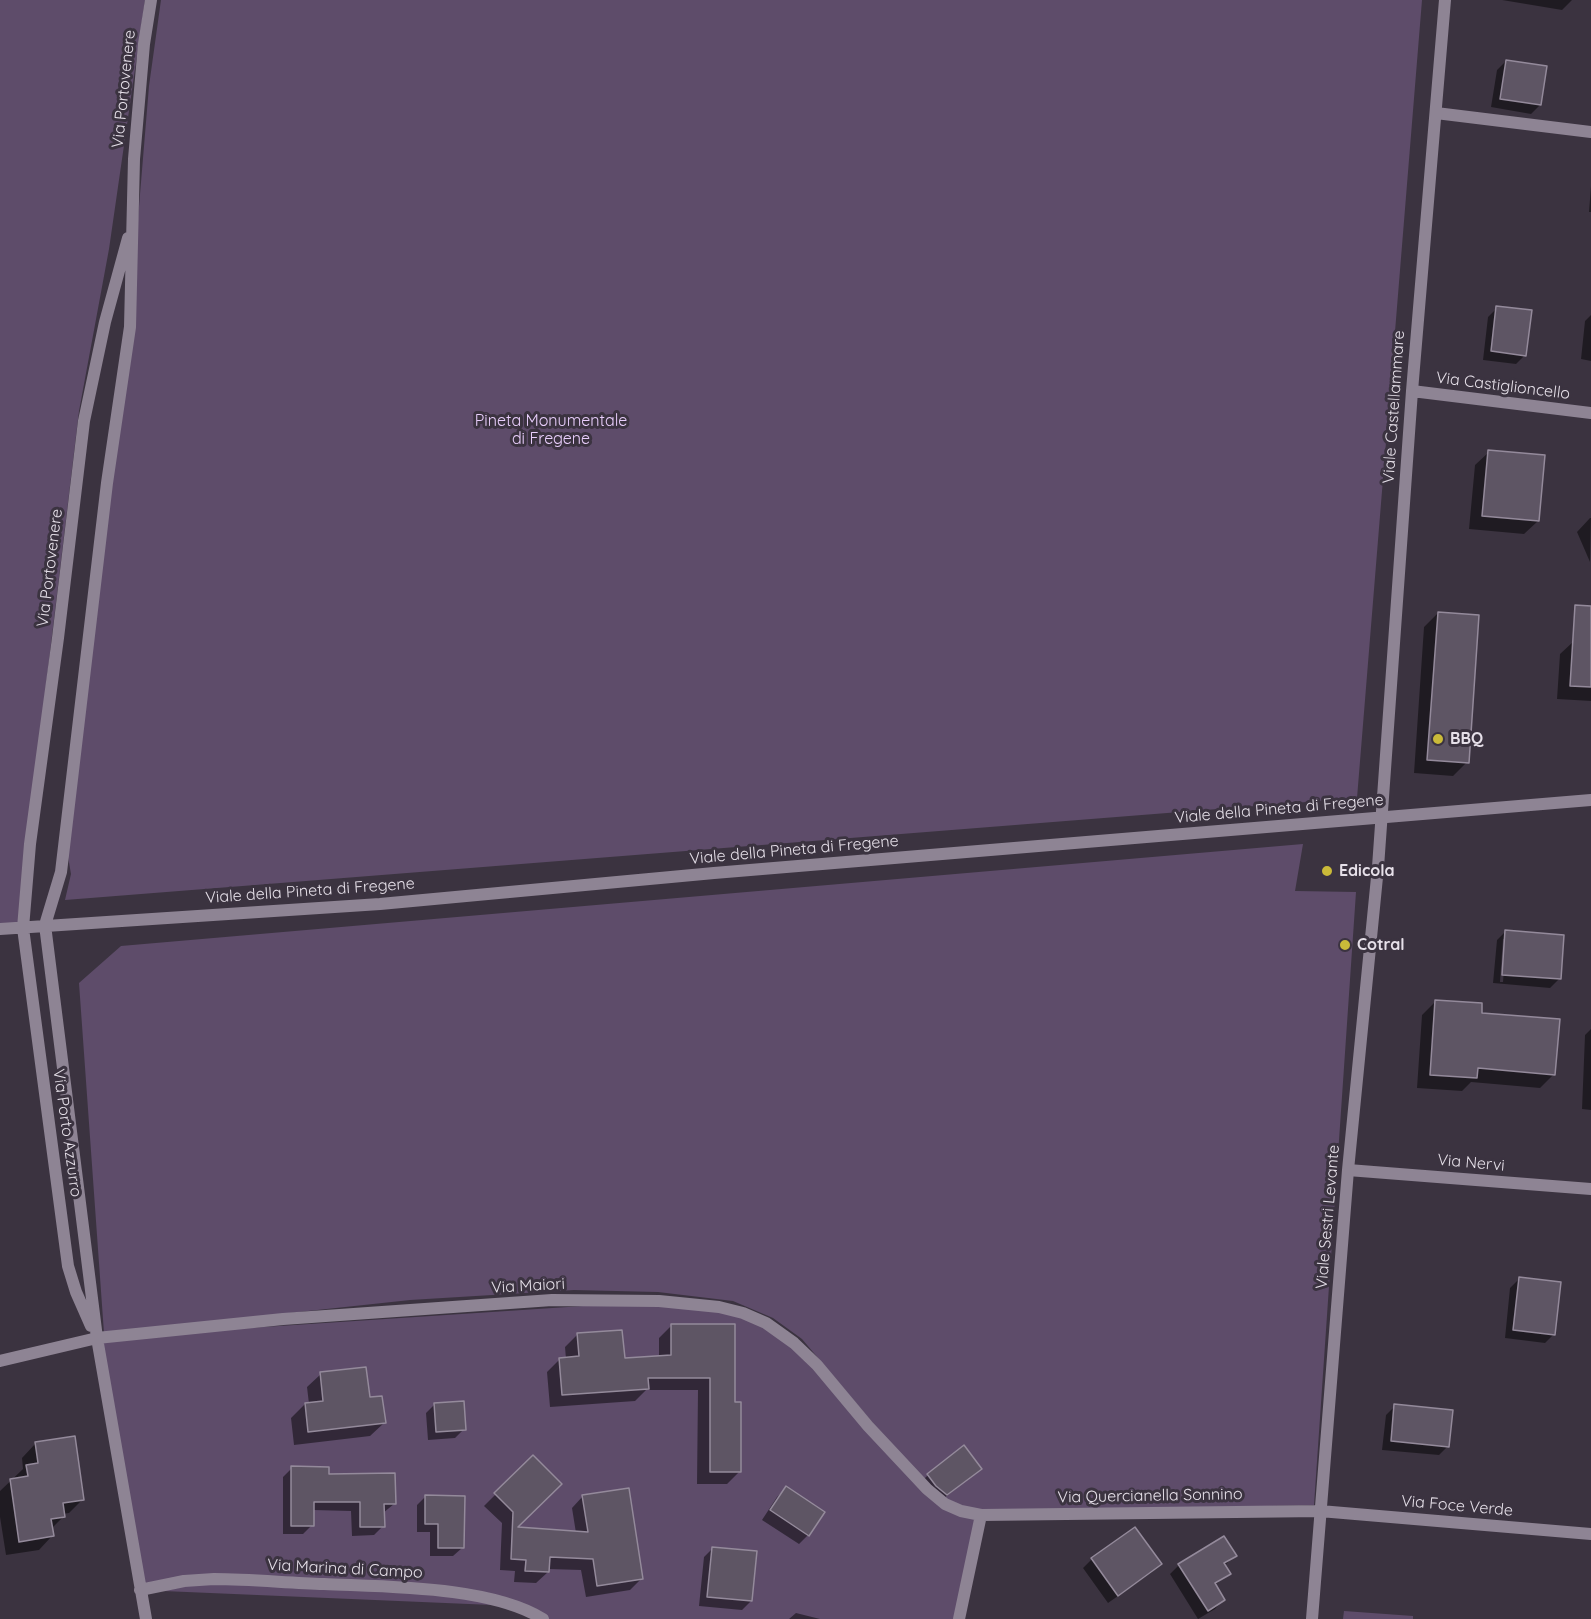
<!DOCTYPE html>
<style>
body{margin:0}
canvas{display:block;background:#3b3340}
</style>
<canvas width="1591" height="1619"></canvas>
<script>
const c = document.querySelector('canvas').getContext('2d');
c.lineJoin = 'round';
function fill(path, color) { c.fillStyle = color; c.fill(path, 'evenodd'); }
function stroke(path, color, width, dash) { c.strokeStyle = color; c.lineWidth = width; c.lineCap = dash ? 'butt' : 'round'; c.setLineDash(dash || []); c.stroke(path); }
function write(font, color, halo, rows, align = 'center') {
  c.font = font + ' Quicksand,sans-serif'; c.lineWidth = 6; c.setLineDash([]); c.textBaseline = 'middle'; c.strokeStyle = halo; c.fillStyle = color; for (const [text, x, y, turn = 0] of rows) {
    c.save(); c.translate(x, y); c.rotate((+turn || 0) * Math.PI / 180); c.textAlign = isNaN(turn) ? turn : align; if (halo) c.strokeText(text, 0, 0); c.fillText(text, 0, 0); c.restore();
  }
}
fill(new Path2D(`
 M 0,0 L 145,0 L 109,249 L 79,411 L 26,852 L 20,926 L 0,927 Z
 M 161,0 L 1422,0 L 1357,798 L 65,900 L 71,874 L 65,839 L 127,351 L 149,86 Z
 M 1303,844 L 1295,891 L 1356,892 L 1314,1505 L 982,1512 L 962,1508 L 927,1487 L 802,1339 L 773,1318 L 733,1301 L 658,1292 L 574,1290 L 410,1300 L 104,1333 L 79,983 L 121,946 Z
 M 659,1301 L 719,1307 L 780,1332 L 926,1489 L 981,1515 L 962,1619 L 547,1619 L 516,1606 L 140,1590 L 97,1338 Z
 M 1344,1611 L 1413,1616 L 1413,1619 L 1343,1619 Z`), '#5e4c6a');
fill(new Path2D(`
 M 1502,0 L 1572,0 L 1562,10 Z
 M 1506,61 L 1540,105 L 1531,114 L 1491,107 L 1497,70 Z
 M 1591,186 L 1591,212 L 1589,212 Z
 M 1497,308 L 1525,355 L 1516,364 L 1483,360 L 1488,317 Z
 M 1591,315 L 1591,361 L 1581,359 L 1585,321 Z
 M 1489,452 L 1538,521 L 1524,534 L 1469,529 L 1475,465 Z
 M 1590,518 L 1591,518 L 1590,562 L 1577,532 Z
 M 1438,613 L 1467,762 L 1453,776 L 1414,773 L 1424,627 Z
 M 1574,641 L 1591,642 L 1591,701 L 1557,699 L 1560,654 Z
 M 1506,931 L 1559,979 L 1550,988 L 1493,983 L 1497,940 ZM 1503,939 L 1506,939 L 1503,982 L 1500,982 Z
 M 1436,1001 L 1480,1014 L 1554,1074 L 1540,1088 L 1471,1082 L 1462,1091 L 1417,1088 L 1422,1015 Z
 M 1591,1029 L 1591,1110 L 1582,1109 L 1585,1035 Z
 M 1519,1279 L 1554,1334 L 1545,1343 L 1505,1338 L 1510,1288 Z
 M 672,1325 L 734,1404 L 739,1472 L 727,1484 L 697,1484 L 698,1390 L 646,1390 L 635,1401 L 550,1407 L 547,1372 L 560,1359 L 566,1359 L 565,1347 L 578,1334 L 623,1360 L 659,1357 L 659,1338 Z
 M 321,1374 L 368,1399 L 384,1423 L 370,1436 L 294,1445 L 291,1418 L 305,1404 L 309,1404 L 307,1387 Z
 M 435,1404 L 464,1429 L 455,1438 L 428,1440 L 426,1413 Z
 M 1395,1406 L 1448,1446 L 1439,1455 L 1382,1450 L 1386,1415 Z
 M 35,1444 L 83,1499 L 69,1513 L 63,1514 L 64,1516 L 51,1529 L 52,1536 L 39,1550 L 6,1555 L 0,1517 L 0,1491 L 23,1469 L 22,1458 Z
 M 533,1457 L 514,1529 L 576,1533 L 572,1508 L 583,1496 L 642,1578 L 630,1590 L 586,1597 L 581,1570 L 548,1569 L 548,1572 L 536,1583 L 514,1582 L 515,1571 L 500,1570 L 502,1523 L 484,1506 Z
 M 292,1468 L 327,1476 L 394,1504 L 383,1513 L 383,1526 L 374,1535 L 352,1536 L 351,1511 L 313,1510 L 312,1525 L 303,1534 L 283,1534 L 283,1477 Z
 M 980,1469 L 938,1503 L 919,1484 L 928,1475 Z
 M 786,1488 L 808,1535 L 799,1544 L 762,1520 L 777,1497 Z
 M 426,1496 L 462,1548 L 453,1556 L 430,1556 L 430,1532 L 417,1532 L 417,1505 Z
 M 713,1548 L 751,1601 L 742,1610 L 699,1606 L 704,1557 Z
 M 1235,1555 L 1224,1566 L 1229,1573 L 1215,1585 L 1223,1600 L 1215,1609 L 1198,1619 L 1170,1574 L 1179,1565 Z
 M 1092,1559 L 1160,1564 L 1151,1573 L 1108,1603 L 1083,1568 Z
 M 796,1613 L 820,1619 L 789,1619 Z`), '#0007');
const building = new Path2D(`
 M 1506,60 L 1547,66 L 1541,105 L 1500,99 Z
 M 1496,306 L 1532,310 L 1526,356 L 1491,351 Z
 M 1488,450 L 1545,455 L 1539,521 L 1482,516 Z
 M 1575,605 L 1591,606 L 1591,687 L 1570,686 Z
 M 1438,612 L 1479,615 L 1469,763 L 1427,760 Z
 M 1505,930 L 1564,935 L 1561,979 L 1502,975 Z
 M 1435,1000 L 1482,1003 L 1482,1013 L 1560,1019 L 1555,1075 L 1478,1068 L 1477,1078 L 1430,1075 Z
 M 1519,1277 L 1561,1282 L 1555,1335 L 1513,1330 Z
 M 671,1324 L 735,1324 L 735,1402 L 741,1402 L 741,1472 L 710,1472 L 710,1378 L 648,1378 L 649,1389 L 562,1395 L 559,1358 L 579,1356 L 577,1333 L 622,1330 L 625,1358 L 671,1355 Z
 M 366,1367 L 370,1397 L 382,1396 L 386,1423 L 308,1432 L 305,1403 L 323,1401 L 320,1372 Z
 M 464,1401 L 466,1430 L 436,1432 L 434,1403 Z
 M 1394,1404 L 1453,1410 L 1449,1447 L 1391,1441 Z
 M 75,1436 L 84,1500 L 63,1503 L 65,1517 L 51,1519 L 54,1536 L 19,1542 L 10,1479 L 28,1476 L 26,1465 L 38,1463 L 35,1442 Z
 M 964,1445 L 982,1469 L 947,1495 L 936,1486 L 927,1474 Z
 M 533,1455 L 562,1484 L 518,1527 L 588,1532 L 582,1495 L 629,1488 L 643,1579 L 597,1586 L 593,1559 L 550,1557 L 549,1572 L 525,1571 L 526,1560 L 511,1559 L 513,1512 L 494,1493 Z
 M 291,1466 L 329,1467 L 329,1474 L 395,1473 L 396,1504 L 384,1504 L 385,1527 L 360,1527 L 360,1502 L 314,1502 L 314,1526 L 291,1526 Z
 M 786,1486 L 825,1512 L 809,1536 L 770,1510 Z
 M 425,1495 L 465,1496 L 464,1548 L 438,1548 L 438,1524 L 425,1524 Z
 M 1135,1527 L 1162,1564 L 1118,1596 L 1091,1558 Z
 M 1224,1536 L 1237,1556 L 1224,1563 L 1231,1574 L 1215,1583 L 1225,1600 L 1208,1611 L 1178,1564 Z
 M 712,1547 L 757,1551 L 752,1601 L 707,1597 Z`);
fill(building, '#5e5564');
stroke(building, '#948a9b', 1.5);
stroke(new Path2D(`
 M 1436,113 L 1591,132
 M 1412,391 L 1591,413
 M 0,929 L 380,904 L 714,873 L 1591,800
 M 1348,1170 L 1591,1189
 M 91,1326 L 76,1292 L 68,1266 L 23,928 L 30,844 L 58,638 L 84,421 L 105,322 L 128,238
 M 0,1361 L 97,1338 L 283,1319 L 552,1300 L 659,1301 L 719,1307 L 743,1313 L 766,1323 L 794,1343 L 817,1365 L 868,1426 L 927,1489 L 945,1504 L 961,1511 L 981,1515 L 1320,1511 L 1591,1534
 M 140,1590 L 184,1581 L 214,1579 C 251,1579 288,1583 324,1584 C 387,1587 490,1586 543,1619
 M 146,1619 L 97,1338 L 45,925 L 61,872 L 107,483 L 130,327 L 134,159 L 144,44 L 151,0
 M 959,1619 L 981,1515
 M 1312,1619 L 1348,1170 L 1378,867 L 1412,391 L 1445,0`), '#8e8494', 12);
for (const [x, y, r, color] of [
 [1438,739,6,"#caba39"],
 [1327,871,6,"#caba39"],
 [1345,945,6,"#caba39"]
]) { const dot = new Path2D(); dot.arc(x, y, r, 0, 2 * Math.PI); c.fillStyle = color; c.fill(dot); stroke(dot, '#3b3340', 2); }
write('16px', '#e6e0e9', '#3b3340', [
 ["Via Portovenere",124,89,-84],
 ["Via Castiglioncello",1503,386,7],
 ["Viale Castellammare",1394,407,-86],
 ["Via Portovenere",50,568,-83],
 ["Viale della Pineta di Fregene",1279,809,-5],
 ["Viale della Pineta di Fregene",794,850,-5],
 ["Viale della Pineta di Fregene",310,891,-4],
 ["Via Porto Azzurro",67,1133,82],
 ["Via Nervi",1471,1163,5],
 ["Viale Sestri Levante",1328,1217,-85],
 ["Via Maiori",528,1286,-3],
 ["Via Quercianella Sonnino",1150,1496,-1],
 ["Via Foce Verde",1457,1506,5],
 ["Via Marina di Campo",345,1569,3]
]);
write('16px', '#e9cefc', '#3b3340', [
 ["Pineta Monumentale",551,421],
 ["di Fregene",551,439]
]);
write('bold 16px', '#e6e0e9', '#3b3340', [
 ["BBQ",1450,739],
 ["Edicola",1339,871],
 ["Cotral",1357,945]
], 'left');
</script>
